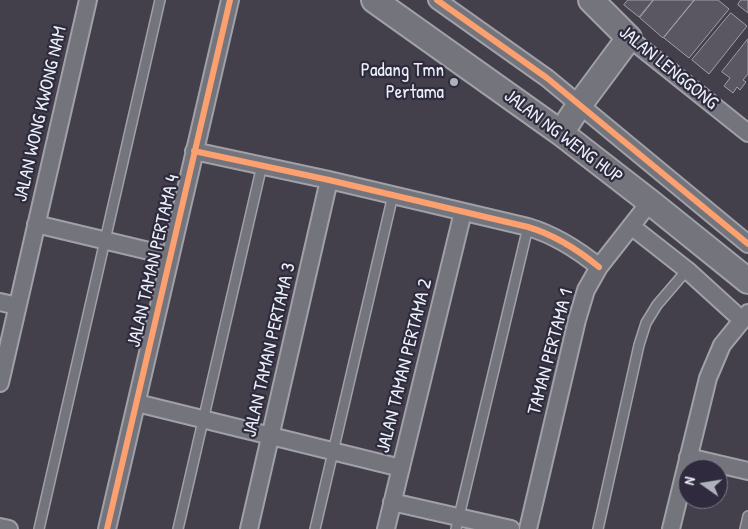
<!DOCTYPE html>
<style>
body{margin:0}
#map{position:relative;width:748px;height:529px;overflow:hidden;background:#433f4b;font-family:"Patrick Hand",sans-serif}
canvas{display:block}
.north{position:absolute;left:678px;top:459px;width:50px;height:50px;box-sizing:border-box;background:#2f2a3d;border:1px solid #797a88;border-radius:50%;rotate:283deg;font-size:14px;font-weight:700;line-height:20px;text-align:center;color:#e8f1f8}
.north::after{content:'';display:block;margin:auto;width:18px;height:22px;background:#aeb3bb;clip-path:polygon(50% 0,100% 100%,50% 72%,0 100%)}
</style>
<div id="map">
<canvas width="748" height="529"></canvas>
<div class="north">N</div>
</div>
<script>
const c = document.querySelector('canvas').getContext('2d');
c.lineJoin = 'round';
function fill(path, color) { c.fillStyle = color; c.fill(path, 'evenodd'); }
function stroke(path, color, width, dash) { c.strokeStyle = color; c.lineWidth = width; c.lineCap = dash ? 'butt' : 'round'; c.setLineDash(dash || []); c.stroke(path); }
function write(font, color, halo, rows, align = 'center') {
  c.font = font + ' "Patrick Hand",sans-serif'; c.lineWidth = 4.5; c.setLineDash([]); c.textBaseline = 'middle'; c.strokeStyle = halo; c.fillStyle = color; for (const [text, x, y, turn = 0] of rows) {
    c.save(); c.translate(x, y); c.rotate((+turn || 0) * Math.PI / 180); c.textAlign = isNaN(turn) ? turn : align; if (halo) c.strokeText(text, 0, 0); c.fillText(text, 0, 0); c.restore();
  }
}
const building = new Path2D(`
 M 628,0 L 653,0 L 639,17 L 624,5 Z
 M 654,0 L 694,0 L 663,38 L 640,18 Z
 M 695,0 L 718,0 L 729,9 L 689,58 L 664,38 Z
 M 741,0 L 748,0 L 748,13 L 738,5 Z
 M 731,13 L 747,26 L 709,74 L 692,60 Z
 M 748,39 L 748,74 L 743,80 L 746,82 L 740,90 L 737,87 L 733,93 L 724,86 L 730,78 L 722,72 Z`);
fill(building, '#5b5762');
stroke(building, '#a0a0a7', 1);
const lane = new Path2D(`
 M 39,529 L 160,0
 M 178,529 L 262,165
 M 315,529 L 393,195
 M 456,529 L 528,227
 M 598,529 L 639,345 L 646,323 L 657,305 L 687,270
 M 745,529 L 748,516`);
const street = new Path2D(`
 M 437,0 L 547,78 L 748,244
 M 629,38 L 748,133
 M 194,151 L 329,180 L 528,227 C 555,235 577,249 599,267
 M 36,224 L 170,256
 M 631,226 L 687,270 L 742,320
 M 0,302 L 17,306
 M 0,383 L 88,0
 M 137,403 L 401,468
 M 688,457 L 748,471
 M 392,502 L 511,529
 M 0,527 L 9,529
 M 107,529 L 230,0
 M 249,529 L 329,180
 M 386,529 L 463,212
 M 528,529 L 577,320 L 586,290 L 599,267 L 650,202
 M 671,529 L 708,378 L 722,345 L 748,313`);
const secondary = new Path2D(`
 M 374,0 L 561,133 L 650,202 L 748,281
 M 561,133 L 580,104 L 629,38 L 591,0`);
stroke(lane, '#a0a0a7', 12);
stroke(street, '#a0a0a7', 20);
stroke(secondary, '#a0a0a7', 28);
stroke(lane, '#74757c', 9);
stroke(street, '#74757c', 16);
stroke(secondary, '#74757c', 24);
stroke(new Path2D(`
 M 437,0 L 547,78 L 748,244
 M 194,151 L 329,180 L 528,227 C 555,235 577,249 599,267
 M 107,529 L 230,0`), '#fca06f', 6);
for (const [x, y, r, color] of [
 [454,82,5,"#aeb3bb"]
]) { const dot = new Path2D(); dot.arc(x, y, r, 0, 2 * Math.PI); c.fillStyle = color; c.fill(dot); stroke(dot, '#2f2a3d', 2); }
write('19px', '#e8f1f8', '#2f2a3d', [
 ["JALAN LENGGONG",668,68,39],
 ["JALAN WONG KWONG NAM",41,114,-77],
 ["JALAN NG WENG HUP",563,137,37],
 ["JALAN TAMAN PERTAMA 4",154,261,-77],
 ["JALAN TAMAN PERTAMA 3",270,350,-77],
 ["TAMAN PERTAMA 1",551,352,-75],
 ["JALAN TAMAN PERTAMA 2",405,366,-76]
]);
write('19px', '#e8f1f8', '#2f2a3d', [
 ["Padang Tmn",444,71],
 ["Pertama",444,93]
], 'right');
</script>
